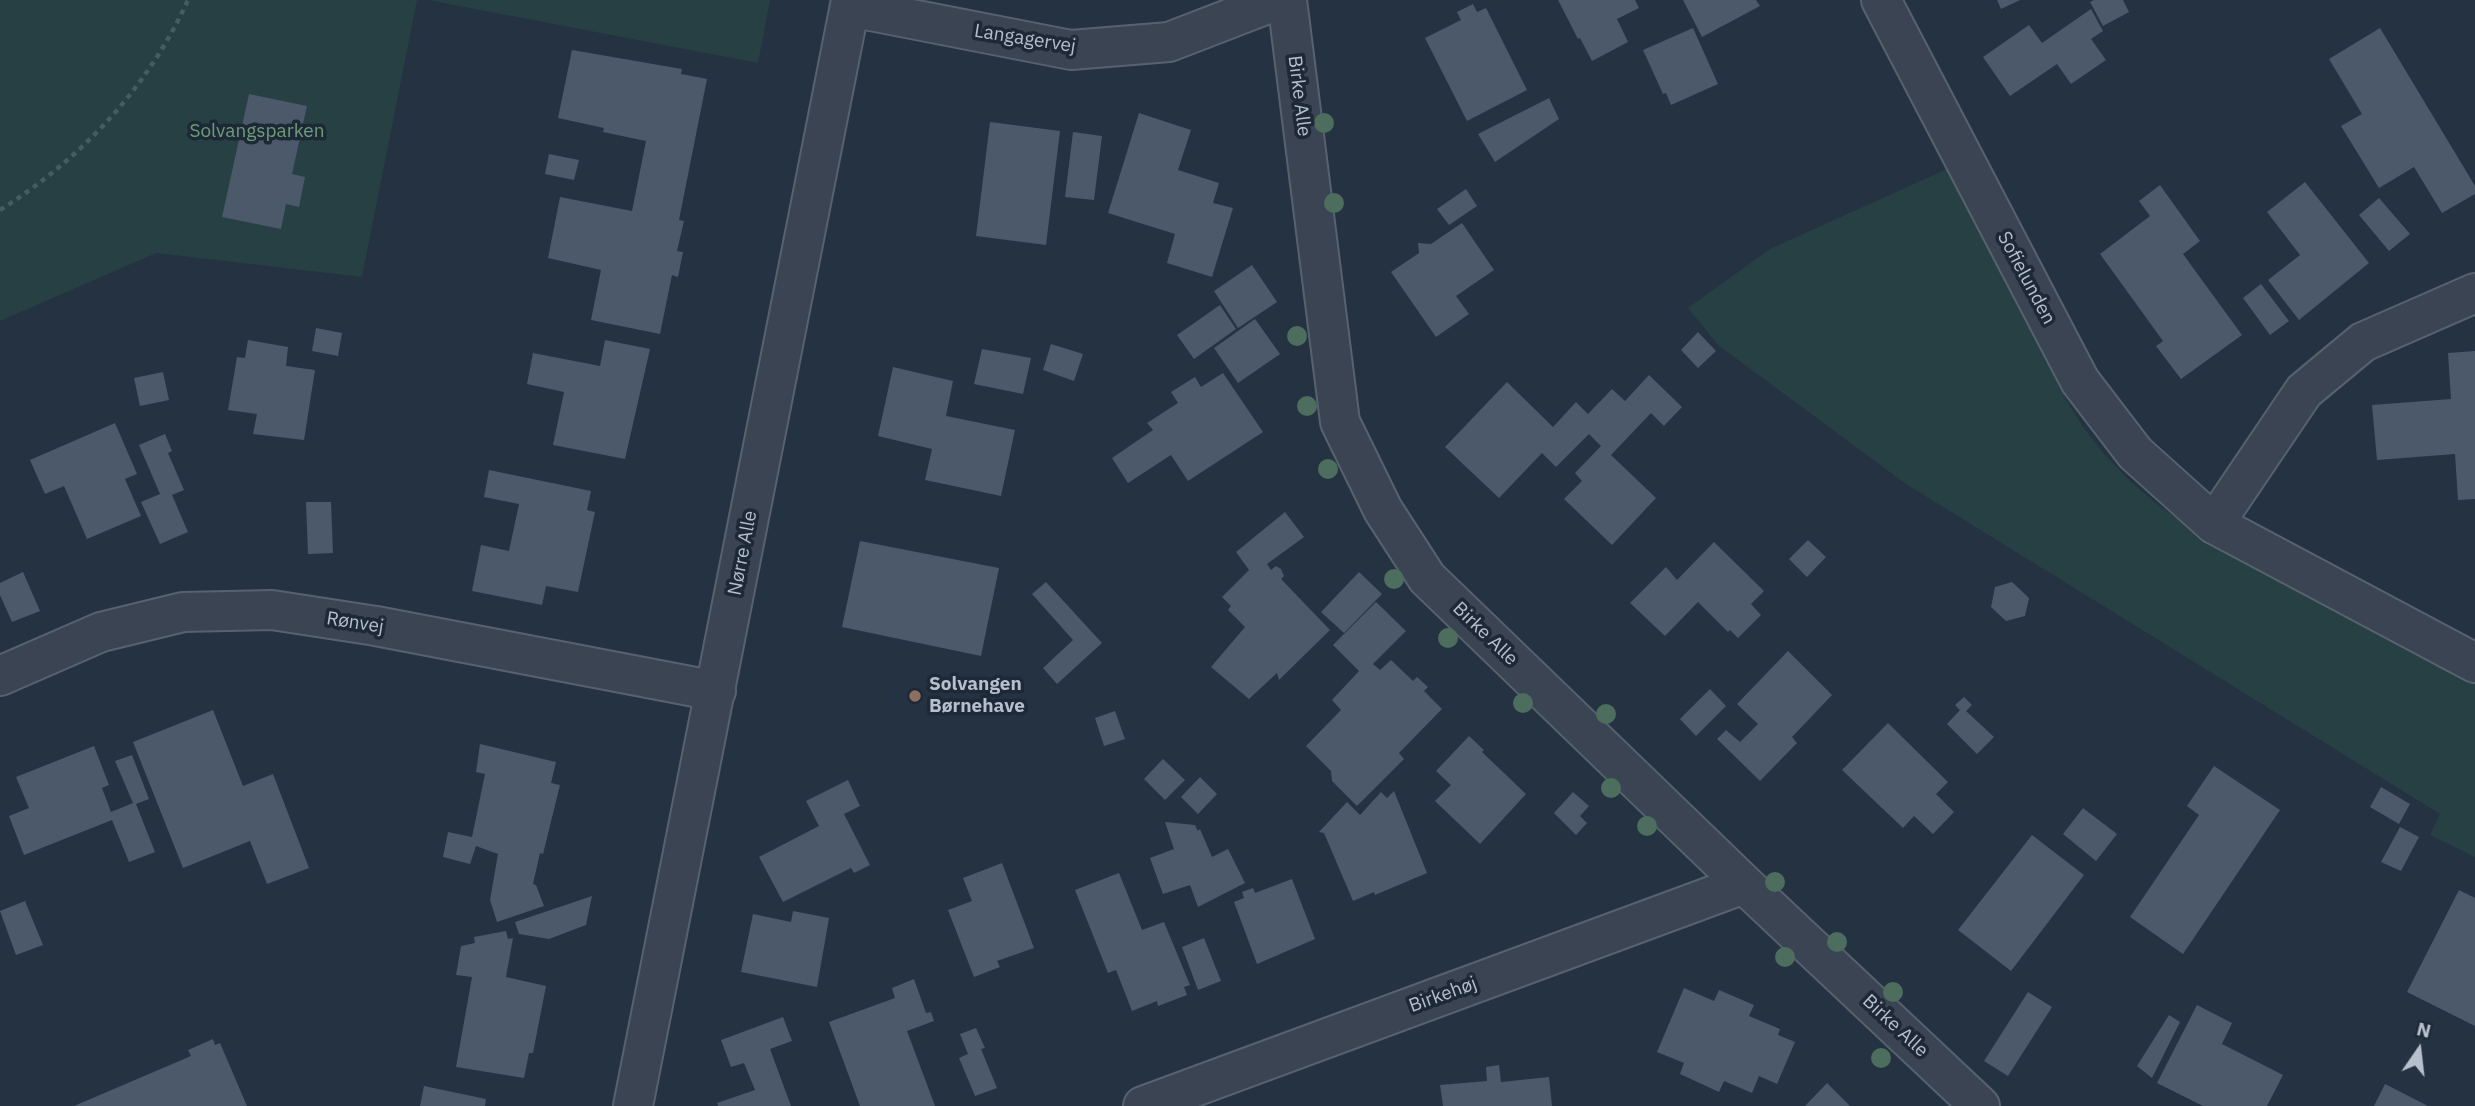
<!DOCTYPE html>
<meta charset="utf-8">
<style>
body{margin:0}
#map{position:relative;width:2475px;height:1106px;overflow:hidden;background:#253242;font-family:"IBM Plex Sans",sans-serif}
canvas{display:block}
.north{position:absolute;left:2384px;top:1015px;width:70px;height:70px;-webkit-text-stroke:5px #1e2937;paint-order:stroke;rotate:14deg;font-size:19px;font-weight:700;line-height:28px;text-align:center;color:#b7bfcc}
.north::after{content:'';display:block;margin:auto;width:24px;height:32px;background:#b7bfcc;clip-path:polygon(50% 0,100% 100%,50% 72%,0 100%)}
</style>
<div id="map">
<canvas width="2475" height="1106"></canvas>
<div class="north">N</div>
</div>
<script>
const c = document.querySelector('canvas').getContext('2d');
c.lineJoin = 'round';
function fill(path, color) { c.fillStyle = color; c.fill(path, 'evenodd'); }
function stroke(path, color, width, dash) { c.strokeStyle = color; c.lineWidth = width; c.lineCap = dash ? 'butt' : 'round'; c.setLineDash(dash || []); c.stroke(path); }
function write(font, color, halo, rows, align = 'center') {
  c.font = font + ' "IBM Plex Sans",sans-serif'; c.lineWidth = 7; c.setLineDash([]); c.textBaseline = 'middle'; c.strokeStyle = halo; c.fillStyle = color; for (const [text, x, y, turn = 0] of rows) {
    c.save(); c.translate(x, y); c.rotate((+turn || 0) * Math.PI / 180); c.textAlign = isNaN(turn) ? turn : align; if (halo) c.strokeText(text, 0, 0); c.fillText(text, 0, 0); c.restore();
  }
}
fill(new Path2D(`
 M 0,0 L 417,0 L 362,277 L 156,253 L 0,321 Z
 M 428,0 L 770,0 L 758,63 Z
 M 1947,169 L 2065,398 L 2083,427 L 2105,455 L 2130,481 L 2158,505 L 2190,528 L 2475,681 L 2475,857 L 2430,835 L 2440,814 L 1906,484 L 1718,345 L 1688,308 L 1770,249 Z`), '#274043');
fill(new Path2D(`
 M 1558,0 L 1635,0 L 1639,8 L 1617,19 L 1628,42 L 1592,61 L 1580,38 L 1578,39 Z
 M 1683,0 L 1756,0 L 1760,6 L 1702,37 Z
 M 1997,0 L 2020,0 L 2001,9 Z
 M 2094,0 L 2123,0 L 2129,12 L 2103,26 L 2090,2 Z
 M 1473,4 L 1477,12 L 1486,8 L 1527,90 L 1467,121 L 1425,38 L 1461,20 L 1457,12 Z
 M 2091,9 L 2103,31 L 2091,39 L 2106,60 L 2071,84 L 2057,64 L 2010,96 L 1983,57 L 2029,25 L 2042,43 Z
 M 1693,28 L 1718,84 L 1671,105 L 1666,93 L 1663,94 L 1643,50 Z
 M 2380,28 L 2475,186 L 2475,194 L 2442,213 L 2414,167 L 2379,188 L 2341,126 L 2362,114 L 2329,59 Z
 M 572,50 L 682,69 L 681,74 L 707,79 L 679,220 L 684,221 L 677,251 L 683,252 L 678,277 L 672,275 L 660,334 L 591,320 L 601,270 L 548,258 L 560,197 L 632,211 L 646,141 L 603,132 L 604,128 L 558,118 Z
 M 249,94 L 307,106 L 292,174 L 305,177 L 299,207 L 286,204 L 281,229 L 222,217 Z
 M 1549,98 L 1559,119 L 1495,162 L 1478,134 Z
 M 1139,113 L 1191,130 L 1178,170 L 1219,183 L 1213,203 L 1233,208 L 1212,277 L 1167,263 L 1175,234 L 1108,213 Z
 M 990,122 L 1060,131 L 1046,245 L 976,236 Z
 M 1073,132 L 1102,136 L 1094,200 L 1065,197 Z
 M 549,154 L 579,160 L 574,180 L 545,174 Z
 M 2305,182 L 2369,263 L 2299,320 L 2268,280 L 2300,255 L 2267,212 Z
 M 2160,185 L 2200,241 L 2183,254 L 2242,335 L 2181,379 L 2156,346 L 2163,341 L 2100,254 L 2150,216 L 2139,201 Z
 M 1466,189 L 1477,206 L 1449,225 L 1437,209 Z
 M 2379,198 L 2410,234 L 2389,251 L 2359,215 Z
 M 1462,223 L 1494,270 L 1456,296 L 1469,314 L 1436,337 L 1391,272 L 1419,253 L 1418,243 L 1431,244 Z
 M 1252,265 L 1277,302 L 1238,328 L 1214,291 Z
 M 2261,284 L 2289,321 L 2270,335 L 2243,298 Z
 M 1220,305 L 1236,329 L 1194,359 L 1177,335 Z
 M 1255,319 L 1280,354 L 1238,383 L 1214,348 Z
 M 316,328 L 342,333 L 338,356 L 312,351 Z
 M 1698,332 L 1716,351 L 1698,368 L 1681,350 Z
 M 248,340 L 288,347 L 286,366 L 315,370 L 304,440 L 253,434 L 257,414 L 228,410 L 237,357 L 245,358 Z
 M 605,340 L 650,349 L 625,459 L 553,445 L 564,392 L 527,384 L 533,353 L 600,366 Z
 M 1051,344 L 1083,354 L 1074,381 L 1043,370 Z
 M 982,349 L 1031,358 L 1023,394 L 974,384 Z
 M 2475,351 L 2475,499 L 2458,500 L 2455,454 L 2377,460 L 2372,405 L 2451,399 L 2448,353 Z
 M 893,367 L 953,381 L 946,416 L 1015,430 L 1001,496 L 925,480 L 932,449 L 878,436 Z
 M 163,372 L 169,400 L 140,406 L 134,378 Z
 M 1223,373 L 1263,432 L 1188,481 L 1171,455 L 1128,483 L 1112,458 L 1153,430 L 1147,423 L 1178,403 L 1171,392 L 1195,377 L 1201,387 Z
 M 1649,375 L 1682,407 L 1664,426 L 1651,413 L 1611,455 L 1656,498 L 1612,545 L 1564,499 L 1582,481 L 1575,473 L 1601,446 L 1589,434 L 1556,467 L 1542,453 L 1499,498 L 1445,447 L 1507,382 L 1553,427 L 1576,402 L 1588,414 L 1612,389 L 1625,401 Z
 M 115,423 L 137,474 L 125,479 L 141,516 L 87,539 L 64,486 L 45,494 L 30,460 Z
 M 165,434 L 172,451 L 168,453 L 184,490 L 172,495 L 188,532 L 160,544 L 141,502 L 160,494 L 139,445 Z
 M 489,470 L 591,491 L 587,510 L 595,512 L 578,592 L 546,586 L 542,605 L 472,591 L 481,545 L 509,551 L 519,504 L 484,497 Z
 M 306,502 L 331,502 L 333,553 L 308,554 Z
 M 1285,512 L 1304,537 L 1267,564 L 1271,570 L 1276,566 L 1281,569 L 1284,576 L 1281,579 L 1330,630 L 1279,680 L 1277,673 L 1249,699 L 1211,667 L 1245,627 L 1228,610 L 1231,606 L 1222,597 L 1249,570 L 1236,552 Z
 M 1808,540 L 1826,557 L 1807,577 L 1789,559 Z
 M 860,541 L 999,568 L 981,656 L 842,627 Z
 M 1714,542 L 1764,591 L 1751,604 L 1761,615 L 1738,638 L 1730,630 L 1728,632 L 1698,602 L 1665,636 L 1630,603 L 1666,567 L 1677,580 Z
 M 23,572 L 40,611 L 12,622 L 0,595 L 0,583 Z
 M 1359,572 L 1382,594 L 1344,633 L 1321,612 Z
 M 1046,582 L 1102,643 L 1057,684 L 1043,668 L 1073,640 L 1032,594 Z
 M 2012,582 L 2029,598 L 2025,616 L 2006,621 L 1991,607 L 1995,587 Z
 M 1376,602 L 1406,631 L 1373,664 L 1380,670 L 1391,660 L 1413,681 L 1417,677 L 1428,687 L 1424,691 L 1442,709 L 1399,753 L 1404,759 L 1357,806 L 1332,781 L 1331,771 L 1306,746 L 1341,710 L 1332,700 L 1359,671 L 1333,645 Z
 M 1788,651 L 1832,695 L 1792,737 L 1797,743 L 1760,781 L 1717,739 L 1726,730 L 1740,742 L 1758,724 L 1737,704 Z
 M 1710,689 L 1726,706 L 1696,736 L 1680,719 Z
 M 1964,697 L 1972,705 L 1966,711 L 1994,737 L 1977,754 L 1947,724 L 1960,710 L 1955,705 Z
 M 213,710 L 243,786 L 273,774 L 309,868 L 267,884 L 250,841 L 183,868 L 133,742 Z
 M 1115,711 L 1125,739 L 1104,746 L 1095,718 Z
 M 1888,723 L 1948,782 L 1936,794 L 1954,812 L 1933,834 L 1914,816 L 1903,828 L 1842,770 Z
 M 1469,736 L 1484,750 L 1482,752 L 1526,794 L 1480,844 L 1435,801 L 1451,785 L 1436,771 Z
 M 480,744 L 556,762 L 551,783 L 560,785 L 543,854 L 540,853 L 533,884 L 536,885 L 544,906 L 497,922 L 490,900 L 498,854 L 476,846 L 470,864 L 443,857 L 448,832 L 472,837 L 485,774 L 476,772 Z
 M 94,746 L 109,785 L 102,788 L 111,812 L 133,803 L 115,761 L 132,755 L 149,799 L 136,804 L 155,852 L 129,862 L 112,820 L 24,855 L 9,816 L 29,808 L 16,777 Z
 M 1163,759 L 1185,780 L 1165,800 L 1144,779 Z
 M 2214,766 L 2280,810 L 2183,954 L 2130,917 L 2199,815 L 2187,806 Z
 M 1200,777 L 1217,794 L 1198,814 L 1181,797 Z
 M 848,780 L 860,806 L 844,814 L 870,865 L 854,873 L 851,868 L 783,902 L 759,857 L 819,826 L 806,801 Z
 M 2381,787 L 2410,804 L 2399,824 L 2370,807 Z
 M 1394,791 L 1427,873 L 1375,895 L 1374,892 L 1353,901 L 1324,833 L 1319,832 L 1347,802 L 1360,815 L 1381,792 L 1387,798 Z
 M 1573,792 L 1589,806 L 1580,816 L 1587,823 L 1576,835 L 1554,813 Z
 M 2083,808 L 2117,834 L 2096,861 L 2063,834 Z
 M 1165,822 L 1195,825 L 1198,831 L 1200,829 L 1212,857 L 1228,849 L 1245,883 L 1198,907 L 1190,885 L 1163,894 L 1150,858 L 1174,849 Z
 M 2400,827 L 2419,837 L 2401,871 L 2381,862 Z
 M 2032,835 L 2084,875 L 2011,971 L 1958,930 Z
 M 1002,863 L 1034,948 L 997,961 L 1000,967 L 974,977 L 948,910 L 972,901 L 963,878 Z
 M 1119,873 L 1142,930 L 1164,922 L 1190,985 L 1184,987 L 1187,995 L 1158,1006 L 1157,1001 L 1132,1011 L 1116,970 L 1108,973 L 1075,890 Z
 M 1292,879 L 1315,939 L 1257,964 L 1234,902 L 1244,898 L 1242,892 L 1253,888 L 1255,893 Z
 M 2459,890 L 2475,898 L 2475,1026 L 2407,992 Z
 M 592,896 L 586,925 L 549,939 L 519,934 L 515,922 Z
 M 25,901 L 43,945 L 16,955 L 0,911 Z
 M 793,911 L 829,918 L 817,987 L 741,972 L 753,914 L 791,922 Z
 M 506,931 L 508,939 L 513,938 L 506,977 L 546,986 L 533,1053 L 529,1053 L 524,1078 L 456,1067 L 472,977 L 456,975 L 461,946 L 475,943 L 474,937 Z
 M 1204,938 L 1221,981 L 1198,990 L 1182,947 Z
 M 914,979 L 926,1013 L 931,1012 L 934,1021 L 907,1031 L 935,1106 L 860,1106 L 829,1022 L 895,998 L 892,988 Z
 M 1684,988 L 1714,1001 L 1719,990 L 1754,1005 L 1749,1016 L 1780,1029 L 1778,1035 L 1795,1042 L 1777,1084 L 1759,1076 L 1752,1093 L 1724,1081 L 1719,1092 L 1680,1074 L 1684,1063 L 1657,1052 Z
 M 2028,992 L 2052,1007 L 2008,1076 L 1984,1061 Z
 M 2197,1005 L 2232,1023 L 2222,1044 L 2283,1075 L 2267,1106 L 2203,1106 L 2157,1083 Z
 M 2169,1015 L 2180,1022 L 2152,1078 L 2137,1066 Z
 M 783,1017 L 792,1041 L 770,1049 L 791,1106 L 718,1106 L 717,1103 L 755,1090 L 744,1063 L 731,1067 L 721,1040 Z
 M 976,1028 L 985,1048 L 981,1049 L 997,1088 L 975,1096 L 959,1058 L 968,1054 L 960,1034 Z
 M 213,1039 L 215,1045 L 220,1043 L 247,1106 L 74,1106 L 191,1056 L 188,1050 Z
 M 1499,1065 L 1501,1082 L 1549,1077 L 1552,1106 L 1443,1106 L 1440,1085 L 1487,1081 L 1486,1067 Z
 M 1827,1083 L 1850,1106 L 1805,1106 Z
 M 2385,1084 L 2428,1106 L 2374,1106 Z
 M 424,1086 L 486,1099 L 485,1106 L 420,1106 Z`), '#4c596b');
const minor = new Path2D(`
 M 1287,0 L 1340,422 L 1383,510 L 1427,578 L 1744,884 L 1980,1106
 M 1881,0 L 2080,381 L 2135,453 L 2214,524 L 2475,663
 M 850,7 L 1071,50 L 1169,42 L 1278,0
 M 2214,524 L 2304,391 L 2363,342 L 2475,293
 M 0,676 L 101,632 L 183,612 L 272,610 L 376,626 L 716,691
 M 1143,1106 L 1744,884`);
const tertiary = new Path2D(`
 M 633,1106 L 851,0`);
stroke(minor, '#58626f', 42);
stroke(tertiary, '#58626f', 42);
stroke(new Path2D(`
 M 0,210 C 81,159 148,88 188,0`), '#465d60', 4.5, [5, 5]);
stroke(minor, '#3a4452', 38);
stroke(tertiary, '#3a4452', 38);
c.fillStyle = '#4d6d5f';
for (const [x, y] of [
 [1324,123],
 [1334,203],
 [1297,336],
 [1307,406],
 [1328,469],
 [1394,579],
 [1448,638],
 [1523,703],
 [1606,714],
 [1611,788],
 [1647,826],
 [1775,882],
 [1837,942],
 [1785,957],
 [1893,992],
 [1881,1058]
]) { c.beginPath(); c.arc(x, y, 10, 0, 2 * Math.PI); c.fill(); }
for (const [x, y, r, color] of [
 [915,696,7,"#8d6e63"]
]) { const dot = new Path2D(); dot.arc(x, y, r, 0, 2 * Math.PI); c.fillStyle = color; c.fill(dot); stroke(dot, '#1e2937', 2.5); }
write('19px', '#b7bfcc', '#1e2937', [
 ["Langagervej",1025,39,9],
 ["Birke Alle",1299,96,83],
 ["Sofielunden",2026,278,62],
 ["Nørre Alle",743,553,-79],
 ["Rønvej",355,623,9],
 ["Birke Alle",1485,634,44],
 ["Birkehøj",1443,995,-20],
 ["Birke Alle",1895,1026,43]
]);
write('19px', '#6d9d77', '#1e2937', [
 ["Solvangsparken",257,132]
]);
write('bold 19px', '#b7bfcc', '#1e2937', [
 ["Solvangen",929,685],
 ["Børnehave",929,707]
], 'left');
</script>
